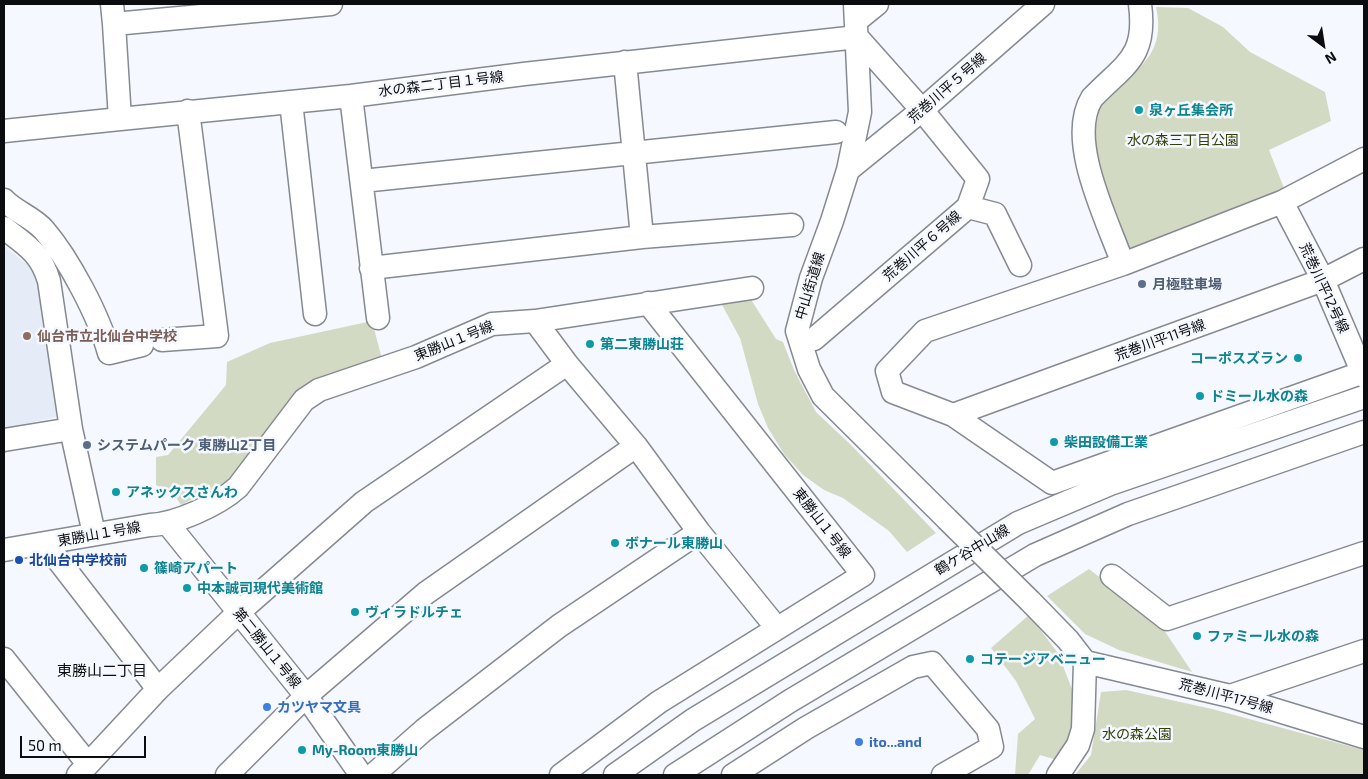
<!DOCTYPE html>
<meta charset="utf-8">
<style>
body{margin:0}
#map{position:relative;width:1368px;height:779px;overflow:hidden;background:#f5f8fe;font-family:"Exo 2",sans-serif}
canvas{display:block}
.frame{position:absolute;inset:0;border:5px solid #0a0c0f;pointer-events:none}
.north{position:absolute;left:1298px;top:20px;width:50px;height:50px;-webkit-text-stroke:4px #f5f8fe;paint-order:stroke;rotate:149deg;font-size:14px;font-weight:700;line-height:20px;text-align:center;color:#0a0c0f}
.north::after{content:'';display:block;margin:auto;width:18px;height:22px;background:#0a0c0f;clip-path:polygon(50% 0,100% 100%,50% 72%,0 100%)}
.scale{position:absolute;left:20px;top:736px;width:126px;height:22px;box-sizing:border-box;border:2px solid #0a0c0f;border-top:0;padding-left:6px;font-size:15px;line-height:18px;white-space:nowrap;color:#0a0c0f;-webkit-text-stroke:4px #f5f8fe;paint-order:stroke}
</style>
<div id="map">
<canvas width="1368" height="779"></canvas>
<div class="frame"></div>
<div class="north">N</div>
<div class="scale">50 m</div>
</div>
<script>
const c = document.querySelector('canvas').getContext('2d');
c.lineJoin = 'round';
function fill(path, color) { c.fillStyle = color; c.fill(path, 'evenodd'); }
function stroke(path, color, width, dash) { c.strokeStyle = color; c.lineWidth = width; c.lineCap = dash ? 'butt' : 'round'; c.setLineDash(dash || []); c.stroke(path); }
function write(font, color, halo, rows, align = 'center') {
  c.font = font + ' "Exo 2","Noto Sans JP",sans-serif'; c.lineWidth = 5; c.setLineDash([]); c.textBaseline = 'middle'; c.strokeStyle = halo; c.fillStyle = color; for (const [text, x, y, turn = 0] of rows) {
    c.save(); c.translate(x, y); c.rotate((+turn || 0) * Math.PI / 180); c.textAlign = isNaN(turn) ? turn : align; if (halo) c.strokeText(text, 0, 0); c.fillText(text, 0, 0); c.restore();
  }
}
fill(new Path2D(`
 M 4,246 L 34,270 L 65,402 L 56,417 L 4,429 Z`), '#e5ebf7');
fill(new Path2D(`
 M 1156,7 L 1188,8 L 1223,27 L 1250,52 L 1325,92 L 1331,121 L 1269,150 L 1284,188 L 1137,250 L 1130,248 L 1127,242 C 1116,214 1090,161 1092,132 C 1095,75 1172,79 1156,7 Z
 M 750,298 L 776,339 L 783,342 L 794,370 L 816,412 L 851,445 L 936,533 L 907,552 L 889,531 L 843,498 L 824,490 L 803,475 L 784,454 L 768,428 L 758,404 L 740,338 L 721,303 Z
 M 372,321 L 382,359 L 286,406 L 226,482 L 181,505 L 174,494 L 156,485 L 156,457 L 168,455 L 226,385 L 227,362 L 270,343 Z
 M 1089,569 L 1160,624 L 1192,672 L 1119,650 L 1085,634 L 1047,596 Z
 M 1029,615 L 1058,653 L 1075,697 L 1073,737 L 1057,760 L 1040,755 L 1028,775 L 1015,775 L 1018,734 L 1035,719 L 1016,681 L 991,648 Z
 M 1126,690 L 1212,709 L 1364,750 L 1364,775 L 1075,775 L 1091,755 L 1101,692 Z`), '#d3dac3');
const minor = new Path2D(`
 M 112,4 L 114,24 L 331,4
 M 855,4 L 860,112 L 848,170 L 832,221 L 811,278 L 797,331 L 809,369 L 823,396 L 947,519
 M 856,21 L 877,4
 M 114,24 L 120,119 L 351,96 L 524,74 L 857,37 L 922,110 L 978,179 L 968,207 L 814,339 L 801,342
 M 625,62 L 642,237
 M 351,96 L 378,318
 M 291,102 L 315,314
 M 4,131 L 120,119
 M 1364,159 L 1282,202 L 1123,264 L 925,331 L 887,371 L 893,392 L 953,415 L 1052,483 L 1364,372
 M 848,170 L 922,110 L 1043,4
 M 362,181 L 836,132
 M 4,200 C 15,212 33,217 44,230 C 69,259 99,316 109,353 L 142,345
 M 1282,202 L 1323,280 L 1364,376
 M 968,207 L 995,214 L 1020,265
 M 4,228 C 26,245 41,253 49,281 L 71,429 L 94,534
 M 1123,264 C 1107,219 1066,140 1092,98 C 1126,63 1147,57 1140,4
 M 371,268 L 642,237 L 792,225
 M 535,321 L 567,364 L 636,446 L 699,532 L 776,627
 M 162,340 L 217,336 L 188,111
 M 953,415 L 1323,280 L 1364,259
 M 4,440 L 71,429
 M 168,524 L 306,696 L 361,775
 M 45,543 L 158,689
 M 4,550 L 150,525 C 176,524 218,505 238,487 L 304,400 L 319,390 L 416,357 L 492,324 L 535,321 L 752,288
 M 1112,576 L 1167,619 L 1364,553
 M 1030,601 L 1068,640 L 1085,662 L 1083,729 L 1078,745 L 1058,775
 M 4,659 L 88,764
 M 1085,662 L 1230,696 L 1364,737
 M 1230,696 L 1364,651
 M 78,775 L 158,689 L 239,612 L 364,502 L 567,364
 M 227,775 L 306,696 L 426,593 L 636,446
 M 373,775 L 424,730 L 559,626 L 699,532
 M 561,775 L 659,702 L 863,575 L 648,303
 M 615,775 L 693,720 L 1018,523 L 1110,484 L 1364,397
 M 675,775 L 790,701 L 1035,555 L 1128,514 L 1364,432
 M 733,775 L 806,728 L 913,667 L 932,663 L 988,729 L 992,747 L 943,775`);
stroke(minor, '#858a92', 25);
stroke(minor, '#fff', 22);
const minorBridge = new Path2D(`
 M 947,519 L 1030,601`);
stroke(minorBridge, '#858a92', 25, []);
stroke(minorBridge, '#fff', 22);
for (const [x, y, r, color] of [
 [1139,110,5,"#0f9aa8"],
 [1142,284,5,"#5c6f8a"],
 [27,336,5,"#8d6e63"],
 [590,344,5,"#0f9aa8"],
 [1298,358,5,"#0f9aa8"],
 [1200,396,5,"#0f9aa8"],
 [1054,442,5,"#0f9aa8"],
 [87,445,5,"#5c6f8a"],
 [116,492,5,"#0f9aa8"],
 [615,543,5,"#0f9aa8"],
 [19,560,5,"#1a4fb4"],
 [144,568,5,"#0f9aa8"],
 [187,588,5,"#0f9aa8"],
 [355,612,5,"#0f9aa8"],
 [1197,636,5,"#0f9aa8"],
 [970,659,5,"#0f9aa8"],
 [267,707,5,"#3f7fe0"],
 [859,742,5,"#3f7fe0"],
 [302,750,5,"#0f9aa8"]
]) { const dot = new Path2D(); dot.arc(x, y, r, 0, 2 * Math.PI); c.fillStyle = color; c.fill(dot); stroke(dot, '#f5f8fe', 2); }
write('14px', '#0a0c0f', '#f5f8fe', [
 ["水の森二丁目１号線",441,84,-7],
 ["荒巻川平５号線",947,88,-41],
 ["荒巻川平６号線",922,246,-41],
 ["中山街道線",810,286,-73],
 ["荒巻川平12号線",1324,288,65],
 ["荒巻川平11号線",1160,340,-20],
 ["東勝山１号線",454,341,-22],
 ["東勝山１号線",822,523,52],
 ["東勝山１号線",99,534,-10],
 ["鶴ケ谷中山線",972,550,-31],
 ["第二勝山１号線",267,648,51],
 ["荒巻川平17号線",1226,696,15]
]);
write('bold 14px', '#0d838f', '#f5f8fe', [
 ["泉ヶ丘集会所",1149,110],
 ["第二東勝山荘",600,344],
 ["コーポスズラン",1288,358,"right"],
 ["ドミール水の森",1210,396],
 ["柴田設備工業",1064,442],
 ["アネックスさんわ",126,492],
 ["ボナール東勝山",625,543],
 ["篠崎アパート",154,568],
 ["中本誠司現代美術館",197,588],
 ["ヴィラドルチェ",365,612],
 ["ファミール水の森",1207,636],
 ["コテージアベニュー",980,659],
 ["My-Room東勝山",312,750]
], 'left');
write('14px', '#343f08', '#f5f8fe', [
 ["水の森三丁目公園",1183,140],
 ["水の森公園",1137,734]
]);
write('bold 14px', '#4e5e75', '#f5f8fe', [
 ["月極駐車場",1152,284],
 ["システムパーク 東勝山2丁目",97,445]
], 'left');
write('bold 14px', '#785e54', '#f5f8fe', [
 ["仙台市立北仙台中学校",37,336]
], 'left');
write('bold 14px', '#164399', '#f5f8fe', [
 ["北仙台中学校前",29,560]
], 'left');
write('bold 14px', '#366cbe', '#f5f8fe', [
 ["カツヤマ文具",277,707],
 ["ito...and",869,742]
], 'left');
write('15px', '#0a0c0f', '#f5f8fe', [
 ["東勝山二丁目",102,671]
]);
</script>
